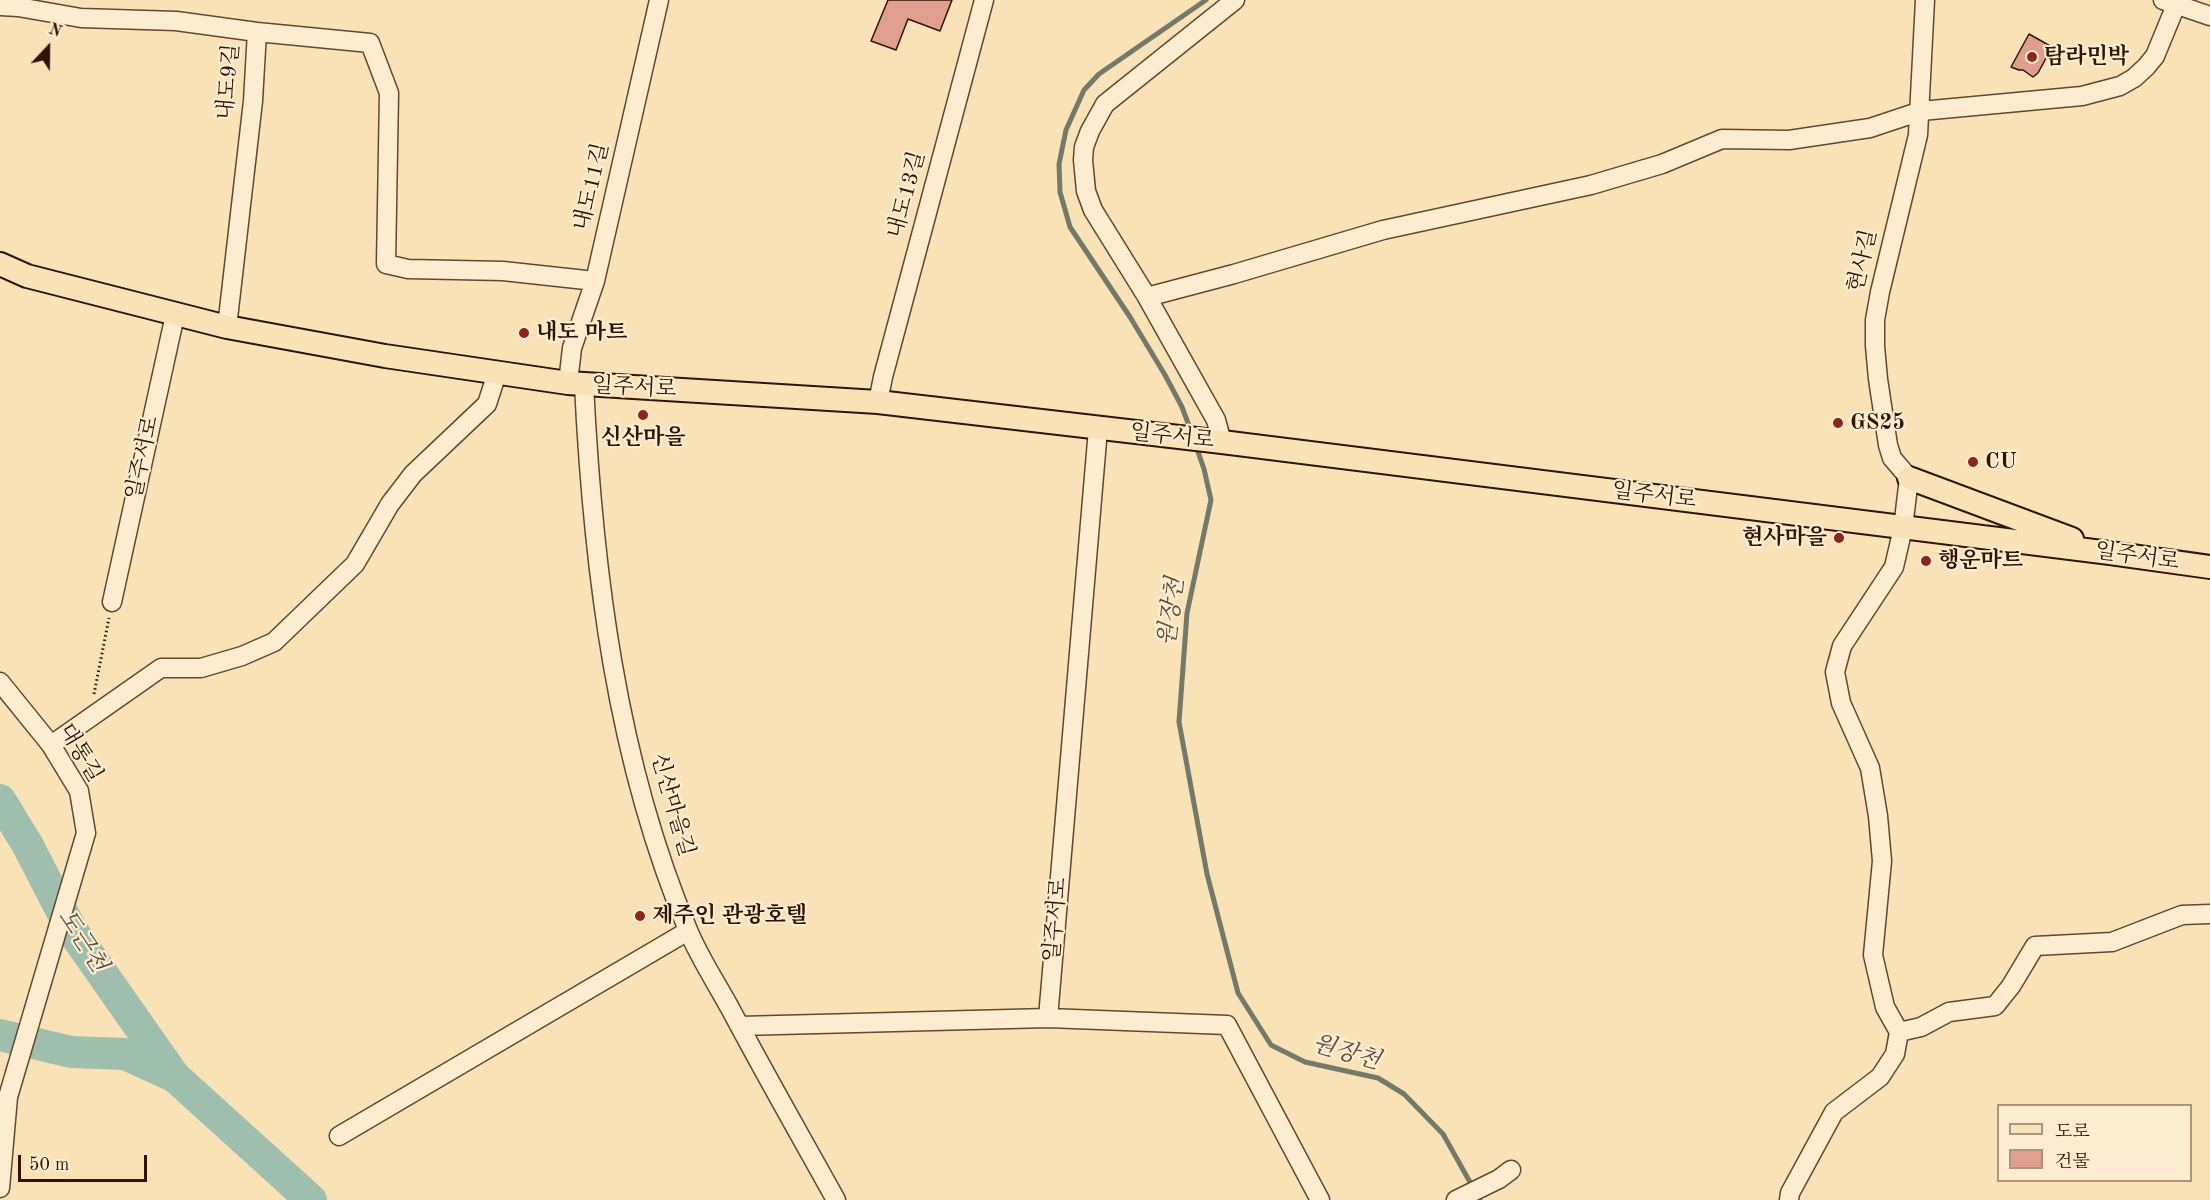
<!DOCTYPE html>
<meta charset="utf-8">
<style>
body{margin:0}
#map{position:relative;width:2210px;height:1200px;overflow:hidden;background:#fae2b7;font-family:"Old Standard TT","Noto Serif KR",serif}
canvas{display:block}
.legend{position:absolute;left:1997px;top:1104px;width:195px;height:78px;box-sizing:border-box;background:#fcecd0;border:2px solid #ab957e;margin:0;padding:8px 10px;list-style:none;font-size:18px;color:#321303}
.legend li{display:flex;align-items:center;gap:12px;height:30px}
.legend b{width:30px;border:2px solid #ab957e}
.north{position:absolute;left:18px;top:18px;width:60px;height:60px;-webkit-text-stroke:4px #fcecd0;paint-order:stroke;rotate:22deg;font-size:16px;font-weight:700;line-height:24px;text-align:center;color:#321303}
.north::after{content:'';display:block;margin:auto;width:21px;height:27px;background:#321303;clip-path:polygon(50% 0,100% 100%,50% 72%,0 100%)}
.scale{position:absolute;left:18px;top:1155px;width:129px;height:27px;box-sizing:border-box;border:3px solid #321303;border-top:0;padding-left:8px;font-size:18px;line-height:21px;white-space:nowrap;color:#321303;-webkit-text-stroke:4px #fcecd0;paint-order:stroke}
</style>
<div id="map">
<canvas width="2210" height="1200"></canvas>
<ul class="legend">
<li><b style="height:8px;background:#fae2b7"></b>도로</li>
<li><b style="height:16px;background:#e09f8e"></b>건물</li>
</ul>
<div class="north">N</div>
<div class="scale">50 m</div>
</div>
<script>
const c = document.querySelector('canvas').getContext('2d');
c.lineJoin = 'round';
function stroke(path, color, width, dash) { c.strokeStyle = color; c.lineWidth = width; c.lineCap = dash ? 'butt' : 'round'; c.setLineDash(dash || []); c.stroke(path); }
function fill(path, color) { c.fillStyle = color; c.fill(path, 'evenodd'); }
function write(font, color, halo, rows, align = 'center') {
  c.font = font + ' "Old Standard TT","Noto Serif KR",serif'; c.lineWidth = 4.5; c.setLineDash([]); c.textBaseline = 'middle'; c.strokeStyle = halo; c.fillStyle = color; for (const [text, x, y, turn = 0] of rows) {
    c.save(); c.translate(x, y); c.rotate((+turn || 0) * Math.PI / 180); c.textAlign = isNaN(turn) ? turn : align; if (halo) c.strokeText(text, 0, 0); c.fillText(text, 0, 0); c.restore();
  }
}
stroke(new Path2D(`
 M 1191,431 L 1182,407 L 1165,375 L 1130,317 L 1070,227 L 1060,192 L 1059,164 L 1066,130 L 1084,90 L 1099,74 L 1206,0
 M 1196,446 L 1204,469 L 1211,500 L 1187,613 L 1179,722 L 1207,874 L 1238,993 L 1271,1045 L 1305,1062 L 1378,1078 L 1404,1094 L 1443,1134 L 1480,1200`), '#737a6a', 5);
stroke(new Path2D(`
 M 0,800 L 27,844 L 71,929 L 174,1076 L 311,1200
 M 0,1035 L 71,1052 L 125,1054 L 173,1076`), '#9ebeae', 32);
const building = new Path2D(`
 M 888,0 L 952,0 L 940,31 L 908,19 L 896,50 L 871,41 Z
 M 2029,34 L 2052,47 L 2038,73 L 2033,77 L 2023,70 L 2019,70 L 2011,67 Z`);
fill(building, '#e09f8e');
stroke(building, '#321303', 1.5);
const minor = new Path2D(`
 M 2163,0 L 2210,16
 M 0,6 L 18,7 L 81,18 L 176,21 L 257,32 L 370,43 L 389,93 L 386,264 L 408,269 L 503,271 L 595,281
 M 1147,297 L 1234,274 L 1383,230 L 1591,185 L 1662,164 L 1722,139 L 1789,140 L 1870,128 L 1921,111 L 2082,96 L 2120,86 L 2134,78 L 2146,67 L 2155,56 L 2176,5
 M 227,327 L 253,101 L 257,32
 M 568,383 L 572,348 L 595,281 L 659,0
 M 584,385 C 593,568 616,760 688,930 C 699,957 717,984 731,1010 C 765,1074 801,1137 836,1200
 M 878,402 L 883,377 L 984,0
 M 1222,442 L 1216,420 L 1147,297 L 1093,210 L 1086,191 L 1083,160 L 1084,147 L 1090,131 L 1105,104 L 1235,0
 M 112,602 L 175,315
 M 0,682 L 51,745 L 79,791 L 86,833 L 8,1097 L 0,1188
 M 51,745 L 161,668 L 201,668 L 242,656 L 274,642 L 355,564 L 390,504 L 413,474 L 487,404 L 497,373
 M 1048,1018 L 1098,429
 M 740,1026 L 1048,1018 L 1227,1025 L 1320,1200
 M 1899,1032 L 1921,1027 L 1949,1012 L 1995,1006 L 2011,986 L 2035,946 L 2112,942 L 2182,915 L 2210,914
 M 339,1136 L 688,931
 M 1456,1200 L 1499,1179 L 1511,1170
 M 1789,1200 L 1790,1193 L 1834,1112 L 1880,1077 L 1895,1054 L 1899,1032 L 1885,1007 L 1873,955 L 1882,861 L 1878,816 L 1870,768 L 1841,703 L 1835,672 L 1842,646 L 1894,567 L 1903,528 L 1909,478 L 1892,458 L 1888,445 L 1878,379 L 1875,346 L 1875,320 L 1880,292 L 1918,135 L 1925,0`);
const major = new Path2D(`
 M 0,264 L 27,276 L 227,327 L 385,356 L 568,383 L 878,402 L 1222,442 L 2110,553 L 2210,567
 M 1909,478 L 2072,539`);
stroke(minor, '#644730', 21);
stroke(major, '#321303', 26);
stroke(new Path2D(`
 M 94,694 L 109,618`), '#321303', 3, [1.5, 3]);
stroke(minor, '#fcecd0', 18);
stroke(major, '#fae2b7', 22);
for (const [x, y, r, color] of [
 [2032,57,6,"#8f2418"],
 [524,333,6,"#8f2418"],
 [643,415,6,"#8f2418"],
 [1838,423,6,"#8f2418"],
 [1973,462,6,"#8f2418"],
 [1839,538,6,"#8f2418"],
 [1926,561,6,"#8f2418"],
 [640,916,6,"#8f2418"]
]) { const dot = new Path2D(); dot.arc(x, y, r, 0, 2 * Math.PI); c.fillStyle = color; c.fill(dot); stroke(dot, '#fcecd0', 2); }
write('bold 22px', '#321303', '#fcecd0', [
 ["탐라민박",2044,57],
 ["내도 마트",536,333],
 ["GS25",1850,423],
 ["신산마을",643,438,"center"],
 ["CU",1985,462],
 ["현사마을",1827,538,"right"],
 ["행운마트",1938,561],
 ["제주인 관광호텔",652,916]
], 'left');
write('22px', '#321303', '#fcecd0', [
 ["내도9길",229,82,-85],
 ["내도11길",592,187,-77],
 ["내도13길",907,195,-75],
 ["현사길",1863,261,-77],
 ["일주서로",634,388,3],
 ["일주서로",1172,437,6],
 ["일주서로",143,458,-78],
 ["일주서로",1654,496,7],
 ["일주서로",2137,557,8],
 ["대통길",80,753,59],
 ["신산마을길",672,805,74],
 ["일주서로",1056,920,-85]
]);
write('italic 24px', '#584f3f', '#fcecd0', [
 ["원장천",1172,612,-82],
 ["도근천",82,941,57],
 ["원장천",1346,1053,16]
]);
</script>
